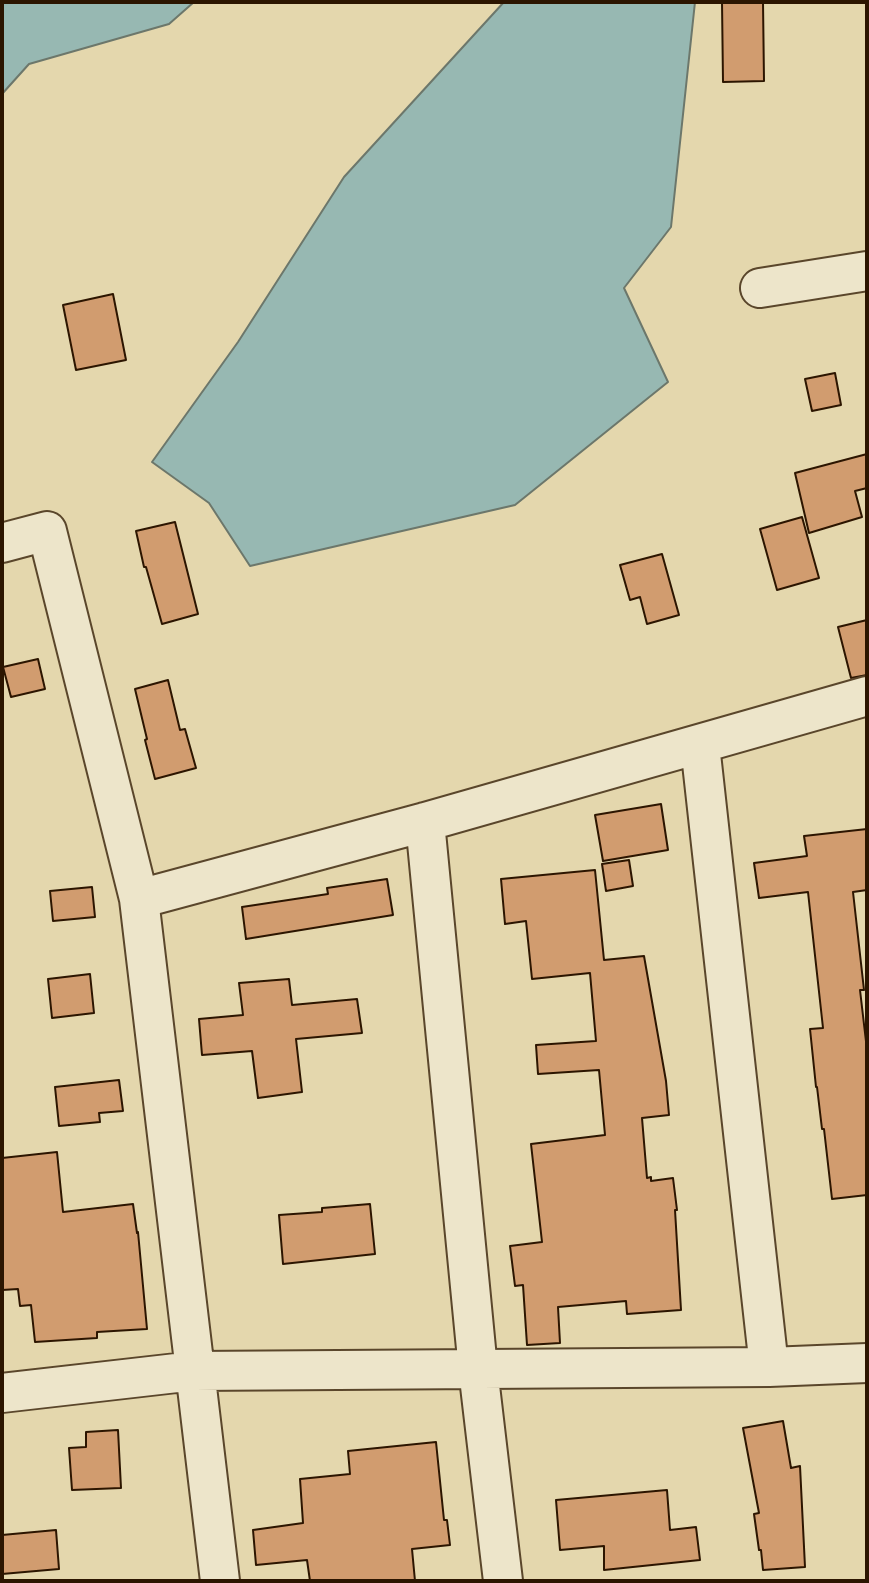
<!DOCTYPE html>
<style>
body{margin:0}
#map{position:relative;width:869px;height:1583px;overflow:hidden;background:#e4d7ad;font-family:Alegreya,serif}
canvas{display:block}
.frame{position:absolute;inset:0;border:4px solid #2c1500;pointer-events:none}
</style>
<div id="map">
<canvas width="869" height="1583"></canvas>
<div class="frame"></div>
</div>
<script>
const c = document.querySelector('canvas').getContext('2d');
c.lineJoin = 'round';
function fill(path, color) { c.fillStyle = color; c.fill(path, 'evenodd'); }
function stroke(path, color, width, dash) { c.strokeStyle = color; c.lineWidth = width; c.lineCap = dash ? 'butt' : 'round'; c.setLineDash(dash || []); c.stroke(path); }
const water = new Path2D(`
 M 2,2 L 194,2 L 169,24 L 29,64 L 2,94 Z
 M 504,2 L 695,2 L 671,227 L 624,288 L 668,382 L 515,505 L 250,566 L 209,503 L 152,462 L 238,342 L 344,177 Z`);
fill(water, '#97b8b2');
stroke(water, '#6c776b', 2);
const building = new Path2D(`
 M 722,2 L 763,2 L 764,81 L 723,82 Z
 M 113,294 L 126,360 L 76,370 L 63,305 Z
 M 835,373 L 841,405 L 812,411 L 805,379 Z
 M 867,454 L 867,488 L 855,491 L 862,517 L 809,533 L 795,473 Z
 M 802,517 L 819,578 L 777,590 L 760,529 Z
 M 175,522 L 198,614 L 162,624 L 146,567 L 144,567 L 136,531 Z
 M 662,554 L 679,615 L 647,624 L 640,597 L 630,600 L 620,565 Z
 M 867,620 L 867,675 L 851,678 L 838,627 Z
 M 38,659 L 45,689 L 11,697 L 3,667 Z
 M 168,680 L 180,730 L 185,729 L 196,768 L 155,779 L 145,740 L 147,739 L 135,689 Z
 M 661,804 L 668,850 L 603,861 L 595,815 Z
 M 867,829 L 867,890 L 853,892 L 864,990 L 860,990 L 867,1050 L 867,1195 L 832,1199 L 824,1129 L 822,1129 L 817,1087 L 816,1087 L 810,1029 L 823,1028 L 808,892 L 759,898 L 754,863 L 807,856 L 804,836 Z
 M 629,860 L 633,886 L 606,891 L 602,864 Z
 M 595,870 L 604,960 L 644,956 L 666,1081 L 669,1115 L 642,1118 L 647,1178 L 651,1177 L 651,1181 L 673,1178 L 677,1210 L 675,1210 L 681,1310 L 627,1314 L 626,1301 L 558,1307 L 560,1343 L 527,1345 L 523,1285 L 515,1286 L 510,1246 L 542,1242 L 531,1144 L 605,1135 L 599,1070 L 538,1074 L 536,1045 L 596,1041 L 590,973 L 532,979 L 526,921 L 505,924 L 501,879 Z
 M 387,879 L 393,915 L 246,939 L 242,907 L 328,894 L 327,888 Z
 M 92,887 L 95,917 L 53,921 L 50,891 Z
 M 90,974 L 94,1013 L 52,1018 L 48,979 Z
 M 289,979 L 292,1005 L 357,999 L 362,1033 L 296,1039 L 302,1092 L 258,1098 L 252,1051 L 202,1055 L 199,1019 L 243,1015 L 239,983 Z
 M 119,1080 L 123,1111 L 99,1113 L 100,1122 L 59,1126 L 55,1087 Z
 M 57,1152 L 63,1212 L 133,1204 L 137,1233 L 138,1232 L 147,1329 L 97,1332 L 97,1338 L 35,1342 L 31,1305 L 20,1306 L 18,1289 L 2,1290 L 2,1158 Z
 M 370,1204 L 375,1254 L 283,1264 L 279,1215 L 322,1212 L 322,1208 Z
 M 783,1421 L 791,1468 L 800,1466 L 805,1567 L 763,1570 L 761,1550 L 759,1550 L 754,1514 L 759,1513 L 743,1428 Z
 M 118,1430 L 121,1488 L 72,1490 L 69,1448 L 86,1447 L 86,1432 Z
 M 436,1442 L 444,1520 L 447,1520 L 450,1545 L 412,1549 L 415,1581 L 310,1581 L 307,1560 L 256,1565 L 253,1530 L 303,1523 L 300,1479 L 350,1474 L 348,1451 Z
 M 667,1490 L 670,1530 L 696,1527 L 700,1560 L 604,1570 L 604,1546 L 560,1550 L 556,1500 Z
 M 56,1530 L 59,1569 L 2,1574 L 2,1535 Z`);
fill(building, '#d19c6f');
stroke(building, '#2c1500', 2);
const street = new Path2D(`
 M 760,288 L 867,271
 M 2,543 L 47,531 L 139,899 L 220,1581
 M 700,745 L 769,1367
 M 425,822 L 478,1369 L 503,1581
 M 139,899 L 425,822 L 867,696
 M 2,1393 L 194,1371 L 769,1367 L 867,1363`);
stroke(street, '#5a462b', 42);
stroke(street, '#ede5ca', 38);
</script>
